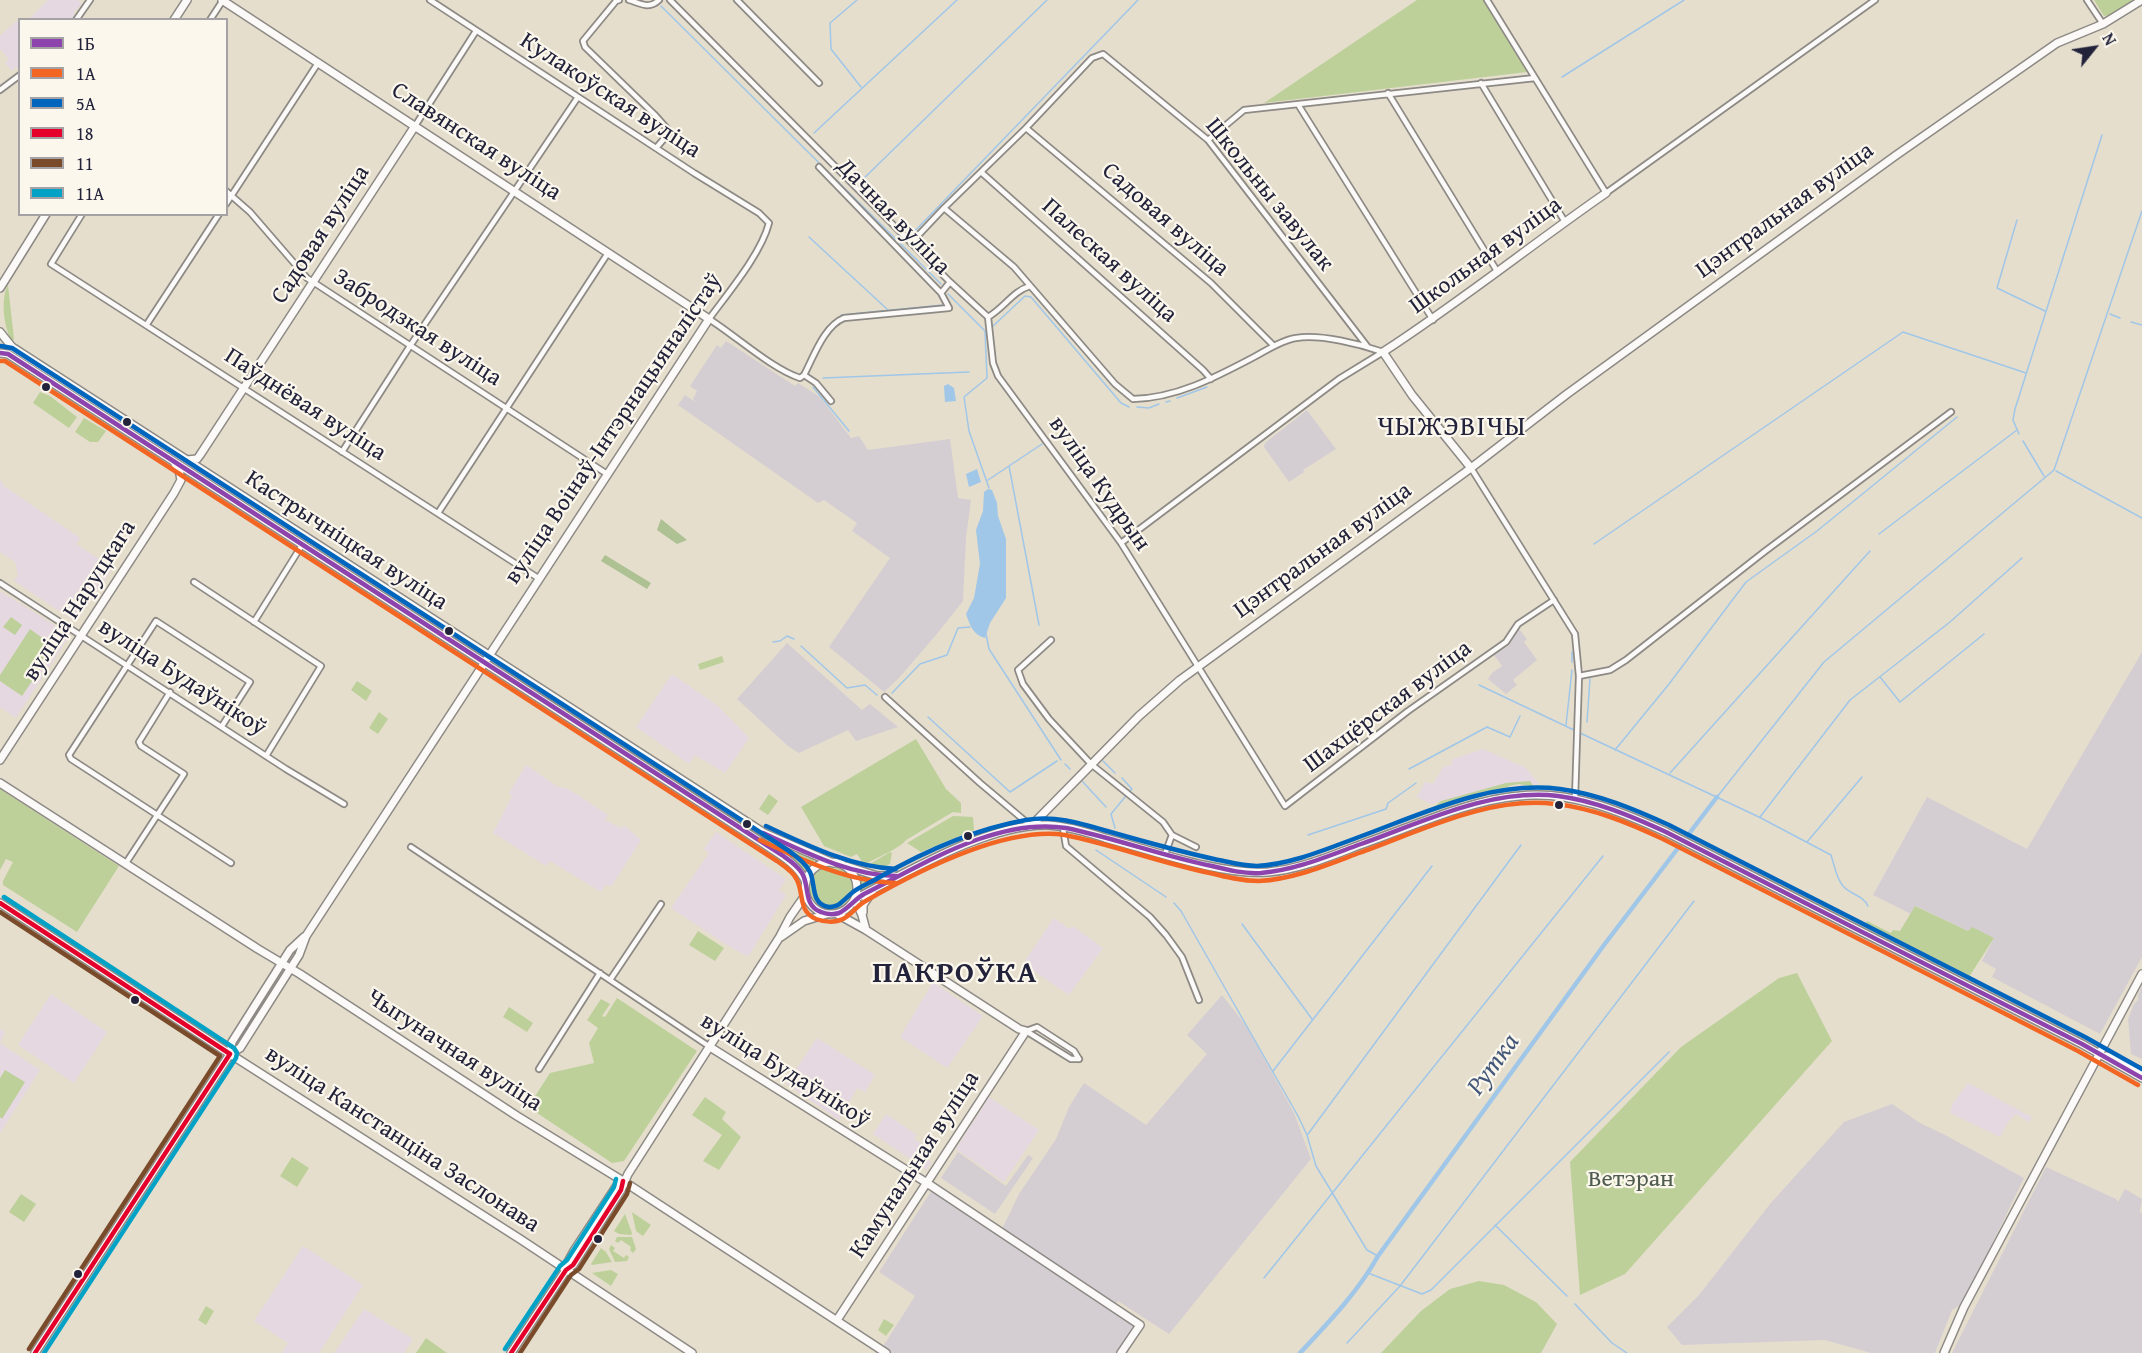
<!DOCTYPE html>
<meta charset="utf-8">
<style>
body{margin:0}
#map{position:relative;width:2142px;height:1353px;overflow:hidden;background:#e5decd;font-family:"Gentium Book Plus",serif}
canvas{display:block}
.legend{position:absolute;left:18px;top:18px;width:210px;height:198px;box-sizing:border-box;background:#fbf7ec;border:2px solid #a4a2a5;margin:0;padding:8px 10px;list-style:none;font-size:18px;color:#22223b}
.legend li{display:flex;align-items:center;gap:12px;height:30px}
.legend b{width:30px;border:2px solid #a4a2a5}
.north{position:absolute;left:2064px;top:18px;width:60px;height:60px;-webkit-text-stroke:4px #fbf7ec;paint-order:stroke;rotate:60deg;font-size:16px;font-weight:700;line-height:24px;text-align:center;color:#22223b}
.north::after{content:'';display:block;margin:auto;width:21px;height:27px;background:#22223b;clip-path:polygon(50% 0,100% 100%,50% 72%,0 100%)}
</style>
<div id="map">
<canvas width="2142" height="1353"></canvas>
<ul class="legend">
<li><b style="height:8px;background:#8e44ad"></b>1Б</li>
<li><b style="height:8px;background:#f26522"></b>1А</li>
<li><b style="height:8px;background:#0065bd"></b>5А</li>
<li><b style="height:8px;background:#e4002b"></b>18</li>
<li><b style="height:8px;background:#7a4b2a"></b>11</li>
<li><b style="height:8px;background:#02a2c7"></b>11А</li>
</ul>
<div class="north">N</div>
</div>
<script>
const c = document.querySelector('canvas').getContext('2d');
c.lineJoin = 'round';
function fill(path, color) { c.fillStyle = color; c.fill(path, 'evenodd'); }
function stroke(path, color, width, dash) { c.strokeStyle = color; c.lineWidth = width; c.lineCap = dash ? 'butt' : 'round'; c.setLineDash(dash || []); c.stroke(path); }
function write(font, color, halo, rows, align = 'center') {
  c.font = font + ' "Gentium Book Plus",serif'; c.lineWidth = 4.5; c.setLineDash([]); c.textBaseline = 'middle'; c.strokeStyle = halo; c.fillStyle = color; for (const [text, x, y, turn = 0] of rows) {
    c.save(); c.translate(x, y); c.rotate((+turn || 0) * Math.PI / 180); c.textAlign = isNaN(turn) ? turn : align; if (halo) c.strokeText(text, 0, 0); c.fillText(text, 0, 0); c.restore();
  }
}
fill(new Path2D(`
 M 48,0 L 78,0 L 82,4 L 74,12 L 74,17 L 72,19 L 29,19 Z
 M 20,18 L 22,19 L 20,20 L 19,69 L 16,67 L 12,71 L 5,63 L 9,59 L 0,49 L 0,36 Z
 M 0,479 L 4,486 L 80,538 L 76,544 L 113,568 L 76,622 L 14,581 L 18,575 L 15,562 L 0,552 Z
 M 0,591 L 70,635 L 16,718 L 0,707 Z
 M 672,674 L 718,706 L 749,738 L 725,773 L 695,755 L 689,764 L 636,727 Z
 M 1483,749 L 1526,768 L 1539,784 L 1516,783 L 1431,804 L 1417,797 L 1425,782 L 1433,784 L 1443,767 L 1451,765 L 1453,759 Z
 M 526,765 L 558,787 L 566,788 L 584,799 L 608,815 L 605,820 L 621,828 L 625,826 L 641,840 L 611,887 L 606,884 L 601,892 L 550,861 L 546,866 L 493,833 L 512,796 L 509,793 Z
 M 716,832 L 786,879 L 779,890 L 786,895 L 748,957 L 724,943 L 671,908 L 709,853 L 704,849 Z
 M 1054,918 L 1068,928 L 1074,927 L 1103,948 L 1069,995 L 1023,964 Z
 M 933,982 L 983,1016 L 947,1068 L 900,1037 Z
 M 51,994 L 107,1032 L 74,1083 L 18,1045 Z
 M 0,1029 L 5,1032 L 0,1043 L 40,1070 L 0,1133 Z
 M 817,1038 L 875,1075 L 865,1092 L 857,1088 L 839,1120 L 786,1084 Z
 M 1968,1083 L 2032,1117 L 2029,1122 L 2016,1114 L 2008,1122 L 2000,1137 L 1950,1113 L 1953,1103 Z
 M 989,1097 L 1039,1130 L 1004,1182 L 956,1149 Z
 M 886,1114 L 917,1135 L 914,1139 L 921,1143 L 916,1152 L 931,1162 L 927,1170 L 873,1134 Z
 M 303,1246 L 363,1285 L 319,1353 L 282,1353 L 288,1343 L 254,1321 Z
 M 364,1309 L 413,1339 L 404,1353 L 334,1353 Z`), '#e5d8e0');
fill(new Path2D(`
 M 726,341 L 795,386 L 798,383 L 820,397 L 851,438 L 859,436 L 868,450 L 950,439 L 958,498 L 971,500 L 966,538 L 963,601 L 936,635 L 899,678 L 884,692 L 829,647 L 890,558 L 852,531 L 857,523 L 824,500 L 818,503 L 678,405 L 685,395 L 697,403 L 693,399 L 697,391 L 690,386 L 717,345 L 721,348 Z
 M 1307,410 L 1336,449 L 1303,470 L 1304,472 L 1289,482 L 1264,447 L 1265,443 Z
 M 1519,629 L 1527,639 L 1524,642 L 1537,660 L 1513,680 L 1517,685 L 1506,694 L 1488,679 L 1492,673 L 1502,666 L 1494,655 L 1508,646 Z
 M 787,643 L 862,710 L 870,704 L 898,727 L 856,741 L 848,730 L 799,753 L 788,746 L 737,699 Z
 M 2142,652 L 2142,957 L 2100,1034 L 1992,977 L 1996,969 L 1982,961 L 1994,938 L 1968,931 L 1916,906 L 1911,914 L 1873,895 L 1927,797 L 2027,849 Z
 M 2142,986 L 2142,1059 L 2131,1054 L 2128,1019 L 2134,1004 L 2138,1000 L 2138,995 Z
 M 1222,995 L 1247,1027 L 1294,1113 L 1311,1159 L 1169,1334 L 1118,1301 L 1115,1305 L 1001,1231 L 1019,1194 L 1056,1139 L 1069,1107 L 1084,1083 L 1146,1125 L 1207,1054 L 1187,1035 Z
 M 1892,1104 L 1920,1123 L 1945,1135 L 2024,1178 L 1980,1269 L 1960,1305 L 1952,1310 L 1935,1353 L 1871,1353 L 1825,1340 L 1682,1345 L 1667,1327 L 1699,1295 L 1770,1204 L 1844,1122 Z
 M 958,1152 L 1006,1186 L 1028,1155 L 1033,1158 L 995,1214 L 941,1178 Z
 M 2046,1167 L 2116,1199 L 2118,1202 L 2125,1189 L 2142,1199 L 2140,1212 L 2142,1213 L 2142,1353 L 1952,1353 Z
 M 932,1190 L 1137,1325 L 1117,1353 L 891,1353 L 882,1348 L 915,1296 L 879,1272 Z`), '#d4ced3');
fill(new Path2D(`
 M 1417,0 L 1483,0 L 1527,72 L 1264,103 Z
 M 2094,0 L 2134,0 L 2111,15 L 2104,16 Z
 M 8,285 L 14,339 L 12,342 C 4,327 0,300 8,285 Z
 M 40,392 L 50,396 L 77,417 L 69,428 L 33,403 Z
 M 84,418 L 106,431 L 98,442 L 90,442 L 75,432 Z
 M 11,617 L 22,625 L 15,635 L 3,627 Z
 M 30,629 L 55,647 L 22,696 L 0,681 L 0,675 Z
 M 722,656 L 724,662 L 700,670 L 698,664 Z
 M 357,681 L 372,691 L 366,701 L 351,690 Z
 M 379,712 L 388,719 L 378,734 L 369,728 Z
 M 916,739 L 946,789 L 961,803 L 961,813 L 953,812 L 906,840 C 902,847 874,859 864,865 L 857,854 L 851,857 L 824,846 L 801,807 Z
 M 1530,781 L 1534,787 L 1519,784 L 1513,785 L 1435,811 L 1433,808 L 1441,801 L 1506,783 Z
 M 0,789 L 119,866 L 77,932 L 3,885 L 3,881 L 13,862 L 6,859 L 0,870 Z
 M 769,794 L 778,801 L 768,815 L 759,809 Z
 M 953,816 L 973,817 L 974,830 L 921,852 L 907,843 Z
 M 764,838 L 793,849 L 789,856 L 763,839 Z
 M 798,851 L 814,858 L 814,862 L 805,870 L 793,859 Z
 M 890,852 L 892,853 L 890,864 L 879,869 L 868,865 Z
 M810 888a21 21 0 1 1 42 0a21 21 0 1 1-42 0Z
 M 860,874 L 878,880 L 878,882 L 862,891 L 859,876 Z
 M 1915,906 L 1968,931 L 1972,927 L 1994,938 L 1969,977 L 1865,925 L 1867,921 L 1891,933 L 1893,930 L 1900,931 Z
 M 698,931 L 724,948 L 715,961 L 689,945 Z
 M 1797,973 L 1832,1041 L 1625,1274 L 1580,1295 L 1570,1162 L 1681,1047 L 1779,978 Z
 M 617,998 L 697,1051 L 624,1161 L 612,1163 L 528,1107 L 550,1073 L 594,1063 L 589,1043 L 598,1028 L 587,1020 L 601,999 L 610,1004 L 602,1016 L 605,1017 Z
 M 509,1007 L 533,1023 L 527,1032 L 503,1017 Z
 M 5,1070 L 25,1082 L 2,1119 L 0,1117 L 0,1078 Z
 M 705,1097 L 726,1112 L 722,1119 L 741,1137 L 719,1170 L 703,1161 L 722,1135 L 692,1115 Z
 M 292,1157 L 309,1168 L 297,1187 L 280,1176 Z
 M 21,1194 L 36,1204 L 24,1222 L 9,1212 Z
 M 632,1212 L 651,1225 L 643,1236 L 636,1231 Z
 M 625,1214 L 632,1233 L 631,1235 L 619,1234 L 614,1231 Z
 M 617,1237 L 632,1237 L 636,1249 L 633,1253 L 630,1250 L 631,1247 L 621,1240 L 618,1243 L 615,1241 Z
 M 611,1245 L 615,1248 L 613,1251 L 624,1258 L 626,1255 L 629,1257 L 627,1261 L 615,1262 L 609,1249 Z
 M 601,1248 L 606,1252 L 612,1262 L 592,1265 L 591,1264 Z
 M 611,1270 L 618,1274 L 611,1286 L 592,1273 Z
 M 1479,1281 L 1504,1285 L 1536,1302 L 1557,1324 L 1541,1353 L 1381,1353 L 1421,1311 L 1450,1289 Z
 M 206,1306 L 214,1311 L 206,1325 L 198,1320 Z
 M 884,1319 L 894,1325 L 886,1336 L 878,1330 Z
 M 426,1338 L 447,1353 L 416,1353 Z`), '#bed09a');
fill(new Path2D(`
 M 661,519 L 687,540 L 677,544 L 657,530 Z
 M 605,555 L 651,583 L 647,589 L 601,561 Z`), '#adc192');
fill(new Path2D(`
 M 948,384 L 954,388 L 956,401 L 945,402 L 944,386 Z
 M 977,469 L 981,482 L 969,487 L 966,474 Z
 M 988,489 L 992,490 L 997,503 L 998,516 L 1006,539 L 1006,598 L 990,623 L 985,638 C 973,635 970,625 966,614 L 974,598 L 980,564 L 976,530 L 983,511 L 984,492 Z`), '#a0c6e8');
stroke(new Path2D(`
 M 857,0 L 830,23 L 831,49 L 861,87
 M 661,6 L 941,284
 M 1562,77 L 1684,0
 M 814,133 L 957,0
 M 859,183 L 1047,0
 M 2017,220 L 1997,288 L 2045,311
 M 910,236 L 1138,0
 M 809,237 L 888,310
 M 948,294 L 985,331 L 987,378 L 964,397 L 969,431 L 989,488
 M 2110,314 L 2120,318
 M 841,315 L 943,305
 M 2131,322 L 2142,325
 M 992,327 L 1025,296 L 1031,297 L 1121,403 L 1129,407
 M 823,378 L 969,372
 M 813,387 L 849,431
 M 1177,398 L 1207,387
 M 1166,402 L 1170,401
 M 1137,407 L 1149,408 L 1159,404
 M 2019,434 L 2013,420 L 2015,409 L 2102,135
 M 2023,441 L 2044,476
 M 1009,466 L 1039,625
 M 2056,471 L 2142,518
 M 988,480 L 1042,444
 M 1879,534 L 2017,430
 M 1594,544 L 1903,332 L 2026,373
 M 986,634 L 989,649 L 1061,760
 M 773,642 L 780,641 L 787,636 L 794,639
 M 801,646 L 847,688 L 865,685 L 877,695
 M 1572,652 L 1572,662
 M 1880,677 L 1900,702 L 1984,634
 M 1479,685 L 1576,731
 M 892,693 L 920,664 L 947,655 L 958,628 L 970,627
 M 928,717 L 1010,792 L 1057,761
 M 1587,722 L 1590,679
 M 1566,725 L 1572,670
 M 1580,733 L 1759,817 L 1831,855 C 1834,864 1836,878 1843,886 C 1851,895 1863,895 1868,906
 M 1615,750 L 1669,684 L 1746,582 L 1817,531 L 1957,417
 M 1103,761 L 1115,773
 M 1065,764 L 1070,769
 M 1409,769 L 1487,727 L 1510,737 L 1520,716
 M 1670,773 L 1870,551
 M 1122,778 L 1132,789 L 1130,791
 M 1082,781 L 1106,807
 M 1717,797 L 1824,662 L 2054,470 L 2142,211
 M 1760,817 L 1850,700 L 1950,622 L 2022,558
 M 1115,828 L 1111,814 L 1125,797
 M 1308,835 L 1386,809 L 1388,803 L 1416,783
 M 1807,842 L 1862,777
 M 1096,850 L 1166,897
 M 1174,903 L 1181,911 L 1298,1116 L 1307,1135 L 1316,1166 L 1367,1250 L 1378,1256
 M 1242,924 L 1312,1019
 M 1273,1071 L 1432,866
 M 1308,1134 L 1521,845
 M 1495,1225 L 1567,1296
 M 1368,1273 L 1422,1294 L 1431,1290 L 1669,1052
 M 1264,1278 L 1603,856
 M 1575,1304 L 1612,1343 L 1627,1353
 M 1347,1343 L 1400,1286 L 1694,901`), '#a0c6e8', 1.5);
stroke(new Path2D(`
 M 1300,1353 C 1328,1323 1358,1292 1378,1256 L 1604,945 L 1717,797`), '#a0c6e8', 4.5);
const street = new Path2D(`
 M 430,0 L 694,173 L 759,213 L 769,223 C 761,254 728,293 709,319 C 736,336 772,369 800,378 L 804,375 C 814,356 824,326 844,318 L 949,308 L 941,293 L 950,282
 M 619,0 L 616,1 L 583,41 L 585,47 L 654,114 L 670,132 L 656,148
 M 629,0 C 640,3 649,10 659,0
 M 670,0 L 950,282 L 988,317 C 1004,308 1013,291 1030,286
 M 737,0 L 819,83
 M 1487,0 L 1606,193 L 1875,0
 M 2087,0 L 2103,24
 M 76,20 L 90,0
 M 210,20 L 223,0
 M 1481,83 L 1565,222
 M 0,90 L 20,75
 M 1388,93 L 1497,271
 M 1299,106 L 1433,320
 M 415,126 L 476,31
 M 1026,128 L 1211,283 L 1274,346
 M 1208,140 L 1244,110 L 1535,78
 M 819,167 L 941,293
 M 981,172 L 1203,370 L 1211,379
 M 226,191 L 250,212 L 307,278 L 607,474
 M 226,204 L 318,63
 M 944,208 L 1014,267 L 1115,384 L 1133,399 C 1177,398 1216,377 1254,357 C 1267,350 1282,340 1296,338 C 1321,334 1360,344 1383,352
 M 82,214 L 51,264 L 538,578
 M 911,243 L 944,208 L 1026,128 L 1092,58 L 1103,54 L 1208,140 L 1367,346
 M 988,317 L 993,363 L 998,376 L 1121,543 L 1285,806 L 1408,711 L 1506,642 L 1518,624 L 1554,600
 M 147,324 L 219,214
 M 804,375 L 816,383 L 831,401
 M 342,452 L 410,346 L 578,97
 M 1471,468 L 1575,634 L 1579,676
 M 438,513 L 608,253
 M 1121,543 L 1339,379 L 1383,352
 M 194,582 L 321,666 L 266,756
 M 0,583 L 286,769 L 344,804
 M 254,622 L 302,545
 M 1051,640 L 1018,670 L 1023,684 L 1049,719 L 1091,764 L 1163,822 L 1172,835 L 1196,847
 M 885,697 L 980,783 L 1031,826
 M 222,726 L 250,682 L 156,621 L 69,755 L 71,759 L 231,863
 M 1575,799 L 1579,676 L 1610,670 L 1626,660 L 1764,552 L 1951,412
 M 1063,828 L 1066,846 L 1150,917 L 1166,935 L 1182,957 L 1199,1000
 M 411,847 L 710,1047
 M 1165,854 L 1172,835
 M 126,863 L 184,774 L 141,746 L 139,742 L 170,692
 M 610,980 L 661,904
 M 1026,1031 L 1037,1027 L 1074,1051 L 1079,1059
 M 1026,1031 L 1071,1059 L 1079,1059
 M 539,1069 L 600,973`);
const secondary = new Path2D(`
 M 222,0 L 709,319 L 306,936 L 299,955 L 240,1048 L 230,1054
 M 174,20 L 187,0
 M 0,288 L 46,214
 M 0,332 L 12,347 L 764,833 L 833,863
 M 0,353 L 8,354 L 758,840 C 775,852 797,862 806,882
 M 187,460 L 197,459 L 200,455 L 415,126
 M 1471,468 L 1412,395 L 1383,352 C 1460,302 1531,245 1606,193
 M 0,760 L 174,493 L 181,480 L 179,469 L 175,464
 M 0,783 L 258,949 L 300,974 L 517,1116 L 623,1181 L 886,1353
 M 1031,826 L 1139,716 L 1180,680 L 1471,468 L 1567,394 L 1895,156 L 2057,43 L 2103,24 L 2142,0
 M805 888a26 26 0 1 1 52 0a26 26 0 1 1-52 0Z
 M 846,866 L 877,876 L 894,876
 M 855,899 C 906,873 989,823 1048,825 C 1067,826 1087,832 1105,838 C 1154,851 1218,875 1268,872 C 1303,869 1335,854 1368,842 C 1414,826 1470,800 1519,796 C 1570,790 1620,811 1666,832 L 2082,1044 L 2142,1078
 M 855,899 L 862,915 L 866,930
 M 0,903 L 230,1054 L 520,1239 L 692,1353
 M 863,912 L 863,905 L 873,890
 M 837,914 L 866,930 L 1019,1029 L 1026,1031 L 837,1320
 M 781,937 L 804,921 L 827,914
 M 710,1047 L 927,1183 L 1140,1325 L 1121,1353
 M 2106,1056 L 2115,1058 L 2142,1072
 M 566,1270 L 568,1262 L 574,1251 L 616,1187 L 623,1181
 M 35,1353 L 230,1054 L 232,1042 L 290,950 L 304,937
 M 511,1353 L 566,1270 L 573,1265 L 621,1190 L 628,1174 L 779,938 L 790,917 L 806,894
 M 1944,1353 L 1964,1307 L 2142,974`);
stroke(street, '#8d8985', 8);
stroke(secondary, '#8d8985', 10);
stroke(street, '#fbfaf8', 4.5);
stroke(secondary, '#fbfaf8', 7);
stroke(new Path2D(`
 M 0,353 L 8,354 L 782,855 C 789,860 797,865 802,873 C 810,886 803,906 821,912 C 826,914 833,915 839,913 C 848,909 855,899 864,894 C 924,864 997,817 1066,828 C 1115,838 1162,856 1212,866 C 1228,870 1244,874 1261,873 C 1296,870 1328,856 1361,844 C 1423,822 1491,788 1558,796 C 1596,801 1631,816 1666,832 L 2082,1044 L 2142,1078
 M 763,833 C 805,852 849,875 896,876`), '#8e44ad', 4.5);
stroke(new Path2D(`
 M 0,361 L 5,361 L 777,861 C 784,866 793,871 797,880 C 804,894 798,911 816,919 C 824,922 835,923 843,919 C 851,915 856,907 864,902 C 916,872 1004,826 1065,835 C 1114,845 1161,863 1210,873 C 1226,877 1242,881 1259,881 C 1294,879 1327,865 1359,853 C 1421,831 1488,796 1555,804 C 1593,808 1629,823 1663,839 L 2078,1051 L 2138,1085
 M 760,840 C 802,860 848,882 896,883`), '#f26522', 4.5);
stroke(new Path2D(`
 M 1,346 L 12,348 L 786,849 C 795,855 805,862 810,872 C 816,884 810,904 829,907 C 833,907 835,906 838,905 C 844,901 848,896 853,892 C 861,886 870,883 878,878 C 923,852 975,829 1026,820 C 1054,815 1080,823 1107,831 C 1142,841 1178,851 1214,859 C 1229,862 1242,866 1257,866 C 1293,864 1326,849 1359,837 C 1422,814 1491,780 1560,789 C 1598,794 1634,809 1669,825 L 2085,1037 L 2142,1069
 M 766,826 C 807,845 851,867 896,869`), '#0065bd', 4.5);
stroke(new Path2D(`
 M 0,903 L 230,1054 L 35,1353
 M 511,1353 L 566,1270 L 573,1265 L 621,1190 L 623,1181`), '#e4002b', 4.5);
stroke(new Path2D(`
 M 0,912 L 220,1056 L 29,1349
 M 520,1353 L 571,1275 L 579,1269 L 627,1194 L 630,1183`), '#7a4b2a', 4.5);
stroke(new Path2D(`
 M 4,897 L 234,1048 L 237,1053 L 236,1058 L 44,1353
 M 505,1349 L 560,1266 L 567,1260 L 614,1187 L 616,1179`), '#02a2c7', 4.5);
for (const [x, y, r, color] of [
 [46,387,5,"#22223b"],
 [127,422,5,"#22223b"],
 [449,631,5,"#22223b"],
 [1559,805,5,"#22223b"],
 [747,824,5,"#22223b"],
 [968,836,5,"#22223b"],
 [135,1000,5,"#22223b"],
 [598,1239,5,"#22223b"],
 [78,1274,5,"#22223b"]
]) { const dot = new Path2D(); dot.arc(x, y, r, 0, 2 * Math.PI); c.fillStyle = color; c.fill(dot); stroke(dot, '#fbf7ec', 2); }
write('24px', '#22223b', '#fbf7ec', [
 ["Кулакоўская вуліца",610,96,33],
 ["Славянская вуліца",476,142,33],
 ["Школьны завулак",1269,195,51],
 ["Цэнтральная вуліца",1785,211,-36],
 ["Дачная вуліца",893,217,46],
 ["Садовая вуліца",1165,220,41],
 ["Садовая вуліца",321,235,-57],
 ["Школьная вуліца",1486,256,-36],
 ["Палеская вуліца",1109,261,42],
 ["Забродзкая вуліца",417,328,33],
 ["Паўднёвая вуліца",305,405,33],
 ["вуліца Воінаў-Інтэрнацыяналістаў",614,429,-56],
 ["вуліца Кудрын",1099,484,55],
 ["Кастрычніцкая вуліца",346,541,33],
 ["Цэнтральная вуліца",1323,551,-36],
 ["вуліца Наруцкага",80,601,-57],
 ["вуліца Будаўнікоў",182,678,33],
 ["Шахцёрская вуліца",1388,707,-37],
 ["Чыгуначная вуліца",454,1051,33],
 ["вуліца Будаўнікоў",785,1071,32],
 ["вуліца Канстанціна Заслонава",402,1140,33],
 ["Камунальная вуліца",915,1165,-57]
]);
write('24px', '#4e5b4e', '#fbf7ec', [
 ["Ветэран",1631,1180]
]);
write('italic 26px', '#44587b', '#fbf7ec', [
 ["Рутка",1494,1065,-54]
]);
c.letterSpacing = '1.5px';
write('27px', '#22223b', '#fbf7ec', [
 ["ЧЫЖЭВІЧЫ",1452,428]
]);
c.letterSpacing = '0px';
c.letterSpacing = '1.5px';
write('bold 30px', '#22223b', '#fbf7ec', [
 ["ПАКРОЎКА",955,974]
]);
c.letterSpacing = '0px';
</script>
